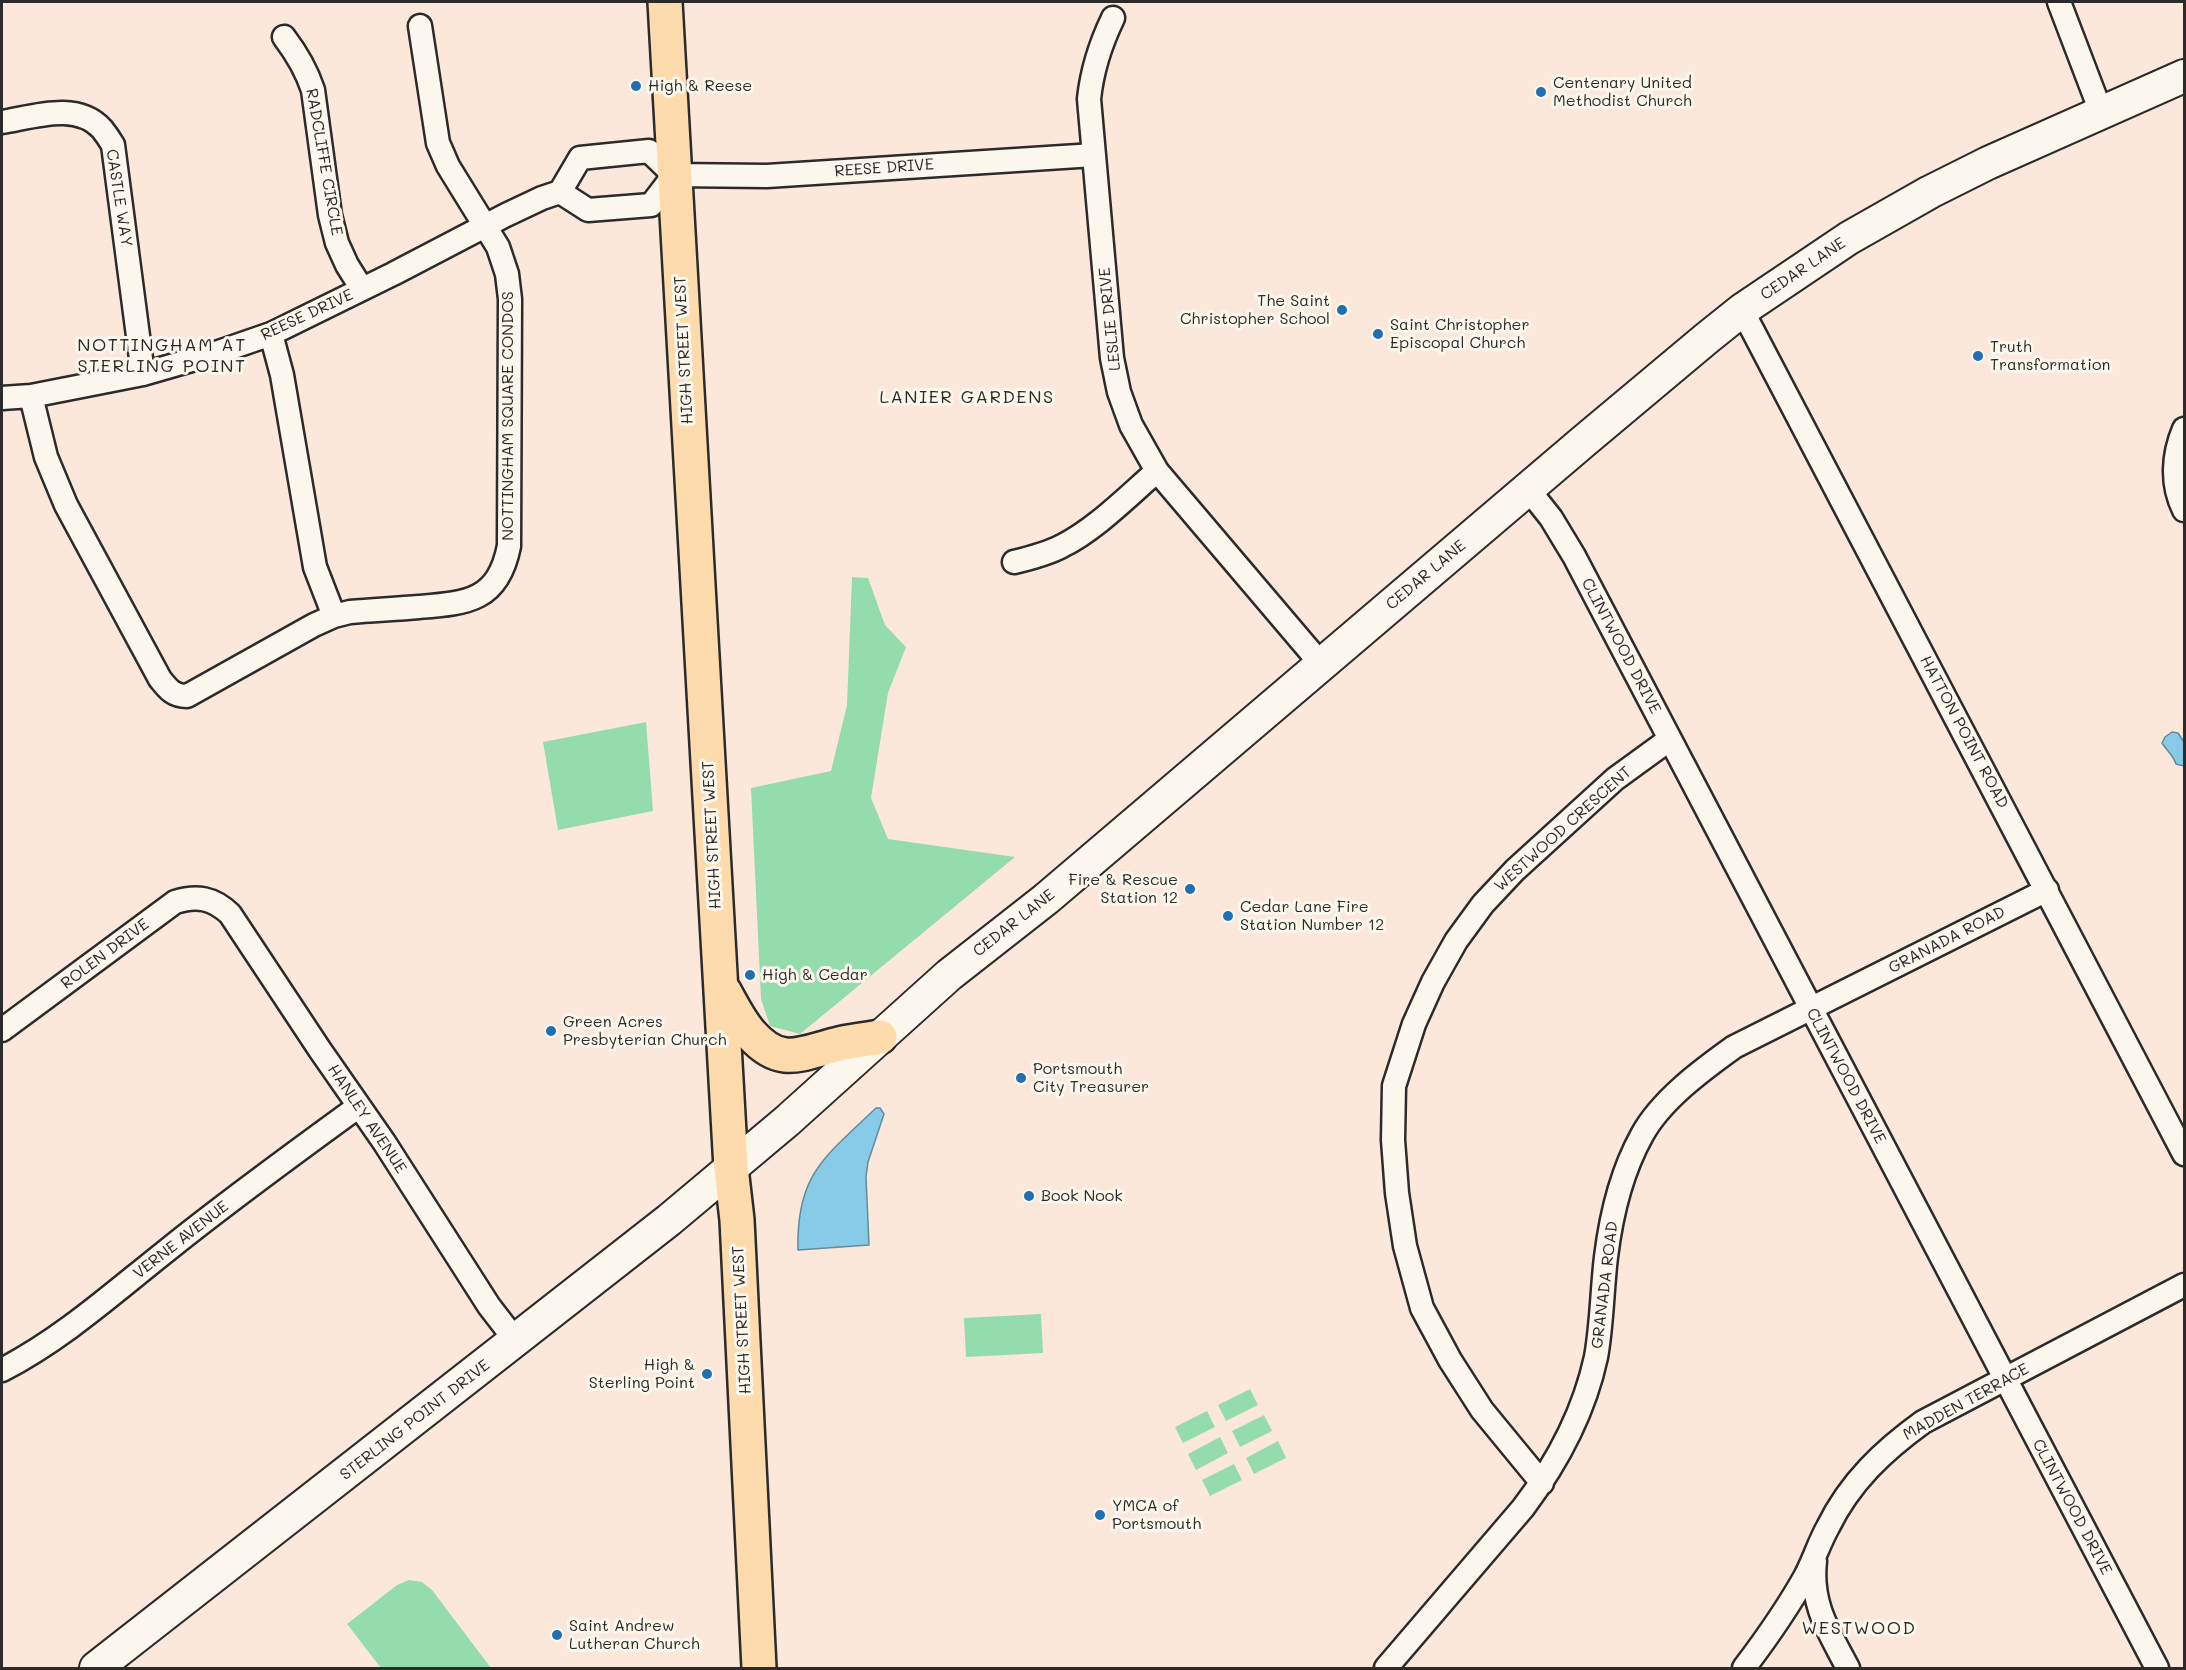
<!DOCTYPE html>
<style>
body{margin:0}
#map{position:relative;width:2186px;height:1670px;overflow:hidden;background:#fce8db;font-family:Mali,sans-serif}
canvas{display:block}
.frame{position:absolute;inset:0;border:3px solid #2b2b2b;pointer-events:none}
</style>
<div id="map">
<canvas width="2186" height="1670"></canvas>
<div class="frame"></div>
</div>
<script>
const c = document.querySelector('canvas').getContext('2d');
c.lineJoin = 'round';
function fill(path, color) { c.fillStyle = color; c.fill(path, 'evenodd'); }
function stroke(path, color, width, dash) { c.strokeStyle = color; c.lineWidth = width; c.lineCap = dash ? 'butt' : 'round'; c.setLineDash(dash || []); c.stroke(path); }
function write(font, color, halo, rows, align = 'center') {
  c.font = font + ' Mali,sans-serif'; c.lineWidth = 6; c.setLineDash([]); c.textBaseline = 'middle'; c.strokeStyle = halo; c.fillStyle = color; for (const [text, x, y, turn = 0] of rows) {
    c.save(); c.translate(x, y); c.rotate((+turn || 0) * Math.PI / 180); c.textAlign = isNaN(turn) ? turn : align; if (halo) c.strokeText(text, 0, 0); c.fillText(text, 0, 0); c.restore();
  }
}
fill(new Path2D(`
 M 852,577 L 868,578 L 885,625 L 906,647 L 888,693 L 871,798 L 888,839 L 1015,857 L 800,1034 L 770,1026 L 761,999 L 751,788 L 831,771 L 847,705 Z
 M 646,722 L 653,811 L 558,830 L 543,742 Z
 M 1041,1314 L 1043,1353 L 966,1357 L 964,1318 Z
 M 1250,1389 L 1258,1405 L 1226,1421 L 1218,1405 Z
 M 1207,1411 L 1215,1427 L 1183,1443 L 1175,1427 Z
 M 1264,1415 L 1272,1431 L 1240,1447 L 1232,1431 Z
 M 1220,1437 L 1228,1453 L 1196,1470 L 1188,1454 Z
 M 1278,1441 L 1286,1458 L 1254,1474 L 1246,1458 Z
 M 1234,1464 L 1242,1480 L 1210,1496 L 1202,1480 Z
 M 409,1580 L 422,1582 L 432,1590 L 491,1668 L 381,1668 L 347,1624 L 397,1585 Z`), '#94dcab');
const water = new Path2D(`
 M 2172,732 L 2178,733 L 2184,742 L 2184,766 L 2176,764 C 2173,755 2167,751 2162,743 L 2165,737 Z
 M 876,1108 L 880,1108 L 884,1114 L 868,1162 L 866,1177 L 869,1245 L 798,1250 C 796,1174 825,1157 876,1108 Z`);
fill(water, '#87cbe8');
stroke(water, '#628b9c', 1.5);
const street = new Path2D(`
 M 2059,2 L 2101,112
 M 1113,18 C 1100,45 1092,70 1089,99 L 1112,358 L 1119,392 L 1131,425 L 1157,471 L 1321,664
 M 284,37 C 297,54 306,69 313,90 L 330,215 L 337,243 L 347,265 L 362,289
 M 2,122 C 33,117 77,101 102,129 C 106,134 110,140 113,145 L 143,374
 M 560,192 L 588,210 L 651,205 L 674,175
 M 1742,310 L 2184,1154
 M 271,334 L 282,375 L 315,567 L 334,616
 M 31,396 L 46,457 L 66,505 L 160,679 C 168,689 173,696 187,696 L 314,625 L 334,616 L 350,612 C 373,610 396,609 419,607 C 468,603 498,601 509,546 L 510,299 L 507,274 L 498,247 L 448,166 L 438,143 L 420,26
 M 2,398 L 31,396 L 143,374 L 216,353 L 271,334 L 393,274 L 506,215 L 542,198 L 560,192 L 580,158 L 649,151 L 674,175 L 767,176 L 1094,155
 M 2184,429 C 2173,455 2171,484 2184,510
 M 1528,489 L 1551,518 L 1574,556 L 2157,1668
 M 1014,562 C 1031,558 1047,554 1062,546 C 1096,529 1128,496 1157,471
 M 2,1030 L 175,902 C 197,895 213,898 230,914 L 320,1050 L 384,1142 L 489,1306 L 516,1341
 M 2,1370 C 62,1339 112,1294 165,1252 C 228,1201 293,1154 359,1106
 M 1542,1483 L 1482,1410 L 1450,1360 L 1422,1308 L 1405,1246 L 1397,1193 L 1393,1140 L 1394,1086 L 1414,1024 L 1433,982 L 1456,941 L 1483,904 L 1515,870 L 1615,779 L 1670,739
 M 1815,1561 C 1810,1604 1829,1632 1848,1668
 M 1386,1668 L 1523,1508 C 1557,1463 1584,1413 1596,1357 C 1602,1324 1602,1290 1606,1257 C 1611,1216 1622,1171 1642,1135 C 1661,1100 1702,1070 1734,1047 L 2047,890
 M 1744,1668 C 1766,1639 1787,1609 1805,1577 C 1814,1560 1819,1543 1828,1527 C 1850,1482 1883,1451 1923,1422 L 2184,1285`);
const secondary = new Path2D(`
 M 96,1668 L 669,1220 L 787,1121 L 949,975 L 1046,899 L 1584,441 L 1707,338 L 1742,310 L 1849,238 L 1930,192 L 1988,163 L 2184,76`);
const primary = new Path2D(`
 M 665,2 L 731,1168 L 737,1220 L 759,1668
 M 724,991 C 732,1005 740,1022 751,1034 C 780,1067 800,1054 835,1045 C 849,1041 865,1040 880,1037`);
stroke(street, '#2b2b2b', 27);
stroke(secondary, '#2b2b2b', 36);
stroke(primary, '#2b2b2b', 38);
stroke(street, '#fbf7ec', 22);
stroke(secondary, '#fbf7ec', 32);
stroke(primary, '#fedbac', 33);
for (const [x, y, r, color] of [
 [636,86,6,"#1f6fb2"],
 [1541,92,6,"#1f6fb2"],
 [1342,310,6,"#1f6fb2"],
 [1378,334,6,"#1f6fb2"],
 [1978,356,6,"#1f6fb2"],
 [1190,889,6,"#1f6fb2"],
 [1228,916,6,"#1f6fb2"],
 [750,975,6,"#1f6fb2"],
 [551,1031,6,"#1f6fb2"],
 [1021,1078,6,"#1f6fb2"],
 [1029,1196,6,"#1f6fb2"],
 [707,1374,6,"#1f6fb2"],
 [1100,1515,6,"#1f6fb2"],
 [557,1635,6,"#1f6fb2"]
]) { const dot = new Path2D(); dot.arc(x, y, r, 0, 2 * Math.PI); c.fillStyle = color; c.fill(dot); stroke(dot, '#fbf7ec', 2); }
write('16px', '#2b2b2b', '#fbf7ec', [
 ["Centenary United",1553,83],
 ["Methodist Church",1553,101],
 ["High & Reese",648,86],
 ["The Saint",1330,301,"right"],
 ["Christopher School",1330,319,"right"],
 ["Saint Christopher",1390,325],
 ["Episcopal Church",1390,343],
 ["Truth",1990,347],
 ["Transformation",1990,365],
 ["Fire & Rescue",1178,880,"right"],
 ["Station 12",1178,898,"right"],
 ["Cedar Lane Fire",1240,907],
 ["Station Number 12",1240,925],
 ["High & Cedar",762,975],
 ["Green Acres",563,1022],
 ["Presbyterian Church",563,1040],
 ["Portsmouth",1033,1069],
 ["City Treasurer",1033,1087],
 ["Book Nook",1041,1196],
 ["High &",695,1365,"right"],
 ["Sterling Point",695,1383,"right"],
 ["YMCA of",1112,1506],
 ["Portsmouth",1112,1524],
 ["Saint Andrew",569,1626],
 ["Lutheran Church",569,1644]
], 'left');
write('16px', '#2b2b2b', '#fbf7ec', [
 ["RADCLIFFE CIRCLE",324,162,80],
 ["REESE DRIVE",884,168,-4],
 ["CASTLE WAY",119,198,81],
 ["CEDAR LANE",1803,269,-34],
 ["REESE DRIVE",307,315,-25],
 ["LESLIE DRIVE",1110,319,-96],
 ["HIGH STREET WEST",684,350,-93],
 ["NOTTINGHAM SQUARE CONDOS",508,416,-90],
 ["CEDAR LANE",1426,575,-40],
 ["CLINTWOOD DRIVE",1621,646,62],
 ["HATTON POINT ROAD",1964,732,62],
 ["WESTWOOD CRESCENT",1563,829,-42],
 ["HIGH STREET WEST",712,835,-93],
 ["CEDAR LANE",1014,923,-38],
 ["GRANADA ROAD",1947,940,-27],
 ["ROLEN DRIVE",105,954,-37],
 ["CLINTWOOD DRIVE",1846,1076,62],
 ["HANLEY AVENUE",367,1119,56],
 ["VERNE AVENUE",181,1240,-38],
 ["GRANADA ROAD",1605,1285,-83],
 ["HIGH STREET WEST",742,1320,-93],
 ["MADDEN TERRACE",1966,1402,-29],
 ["STERLING POINT DRIVE",415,1420,-38],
 ["CLINTWOOD DRIVE",2072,1507,62]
]);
c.letterSpacing = '1.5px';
write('18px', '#2b2b2b', '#fbf7ec', [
 ["NOTTINGHAM AT",162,345],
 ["STERLING POINT",162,366],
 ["LANIER GARDENS",967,397],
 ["WESTWOOD",1859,1628]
]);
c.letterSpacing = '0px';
</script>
